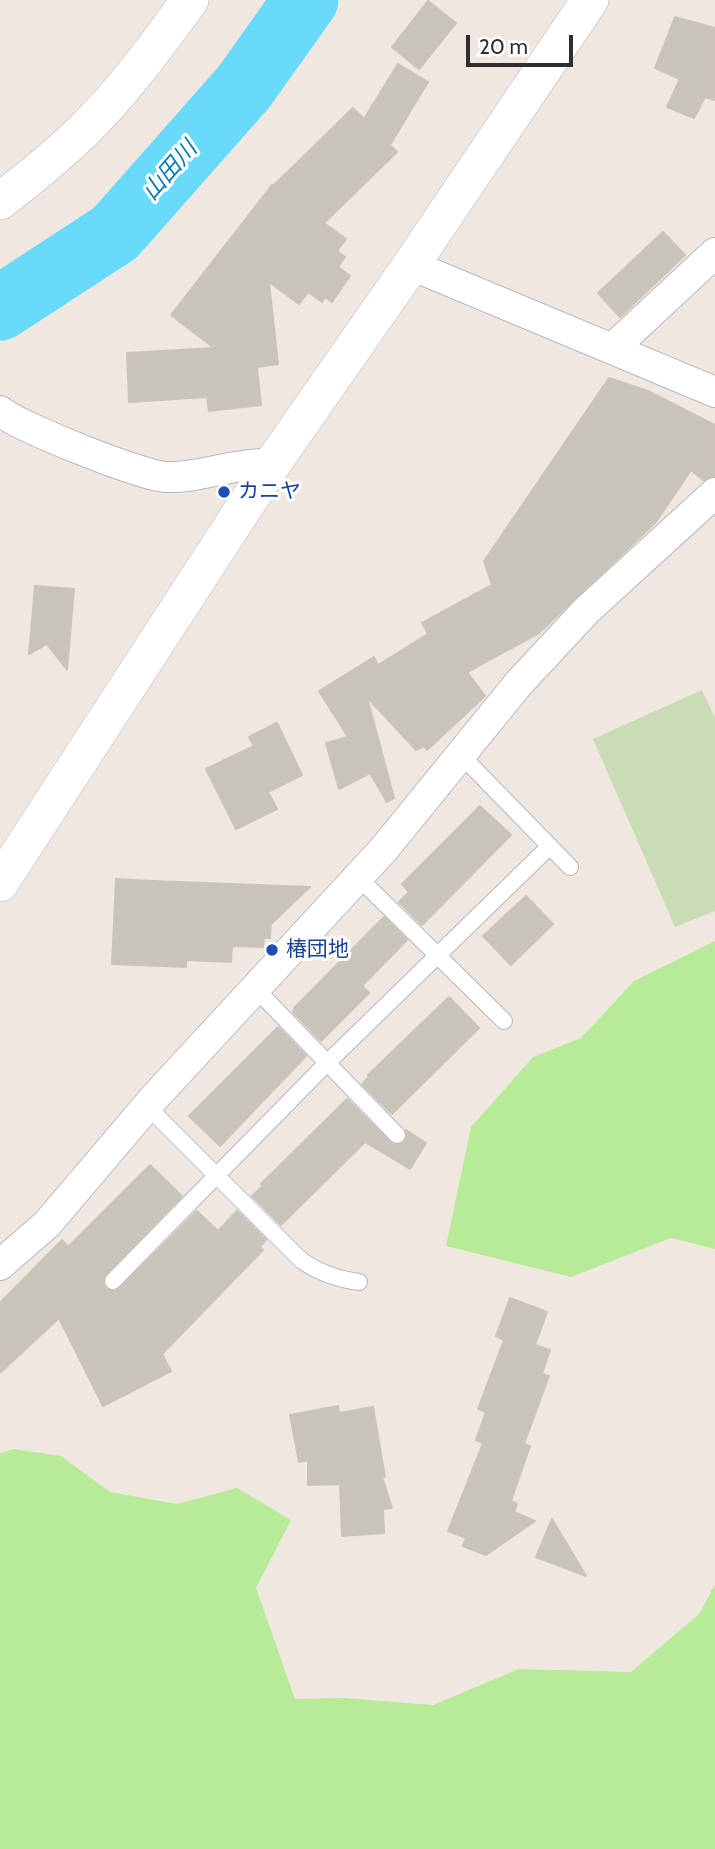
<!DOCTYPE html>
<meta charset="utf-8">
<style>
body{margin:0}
#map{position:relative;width:715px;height:1849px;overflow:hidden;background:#f0e8e0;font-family:Cabin,sans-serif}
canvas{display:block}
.scale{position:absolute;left:466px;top:35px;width:107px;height:32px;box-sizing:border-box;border:4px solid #2e2e2e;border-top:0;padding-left:9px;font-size:21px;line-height:24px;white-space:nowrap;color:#2e2e2e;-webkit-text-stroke:5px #fff;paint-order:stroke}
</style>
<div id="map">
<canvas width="715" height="1849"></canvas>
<div class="scale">20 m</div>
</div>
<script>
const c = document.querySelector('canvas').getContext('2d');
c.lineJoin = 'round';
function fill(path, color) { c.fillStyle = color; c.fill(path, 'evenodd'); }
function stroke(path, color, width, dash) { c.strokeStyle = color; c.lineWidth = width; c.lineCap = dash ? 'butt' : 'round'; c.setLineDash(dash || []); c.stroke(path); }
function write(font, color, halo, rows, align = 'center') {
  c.font = font + ' Cabin,"Noto Sans JP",sans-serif'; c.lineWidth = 6; c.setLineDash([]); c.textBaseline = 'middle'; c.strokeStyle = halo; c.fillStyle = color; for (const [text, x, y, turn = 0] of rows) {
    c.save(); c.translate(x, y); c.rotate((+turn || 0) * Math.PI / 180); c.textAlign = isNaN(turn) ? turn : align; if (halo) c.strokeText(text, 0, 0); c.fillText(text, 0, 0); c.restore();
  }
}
fill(new Path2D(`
 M 715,941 L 715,1249 L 671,1238 L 571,1277 L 446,1246 L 471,1127 L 533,1057 L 581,1038 L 634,981 Z
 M 14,1449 L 61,1456 L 110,1492 L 177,1504 L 237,1488 L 291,1520 L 256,1588 L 295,1699 L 345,1698 L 433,1705 L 519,1669 L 631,1672 L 700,1613 L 715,1584 L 715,1849 L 0,1849 L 0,1453 Z`), '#b7eb98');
fill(new Path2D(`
 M 702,690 L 715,718 L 715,911 L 675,927 L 593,739 Z`), '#c9dcb5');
stroke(new Path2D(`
 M 0,308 L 115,233 L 244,87 L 306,0`), '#6adafb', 65);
const building = new Path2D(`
 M 428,1 L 456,23 L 419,69 L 392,47 Z
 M 675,17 L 715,28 L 715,100 L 705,97 L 694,118 L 667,107 L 680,79 L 655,68 Z
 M 398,64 L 428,82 L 390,145 L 397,152 L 324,223 L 346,239 L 337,251 L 345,257 L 338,267 L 350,276 L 332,302 L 325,297 L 322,302 L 308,292 L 299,304 L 269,282 L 278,364 L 257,367 L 261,405 L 209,411 L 207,397 L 129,402 L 127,353 L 214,348 L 171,315 L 272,185 L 273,186 L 353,108 L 364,119 Z
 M 663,232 L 685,255 L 620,317 L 598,293 Z
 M 609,378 L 648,391 L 715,425 L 715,476 L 703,480 L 691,470 L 656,522 L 539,633 L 467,672 L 485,696 L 427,750 L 424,746 L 416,750 L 367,697 L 394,798 L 387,802 L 370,773 L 339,789 L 326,743 L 348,737 L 319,691 L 374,657 L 378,665 L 428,634 L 422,623 L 492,585 L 484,561 Z
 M 35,586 L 74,589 L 67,670 L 47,644 L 29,654 Z
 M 277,723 L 302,775 L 268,792 L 277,809 L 236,829 L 206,769 L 254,746 L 249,737 Z
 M 480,806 L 511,835 L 422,925 L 399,902 L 409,892 L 402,884 Z
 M 116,879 L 153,881 L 310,887 L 271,924 L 270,938 L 264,938 L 263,947 L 232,946 L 231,962 L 186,960 L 186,967 L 112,964 Z
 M 526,896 L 553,924 L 511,965 L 483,936 Z
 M 384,917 L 407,940 L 362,986 L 369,993 L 321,1041 L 293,1012 L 295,1009 L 294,1008 Z
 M 449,997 L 479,1028 L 392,1114 L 362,1084 L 369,1077 L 368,1075 Z
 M 278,1027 L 306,1056 L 220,1146 L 189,1116 Z
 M 347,1099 L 393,1145 L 405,1142 L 407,1137 L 406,1130 L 426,1143 L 410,1169 L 365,1142 L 281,1225 L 252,1196 L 263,1186 L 261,1184 Z
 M 150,1165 L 182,1196 L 106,1274 L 103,1283 L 106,1289 L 115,1291 L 120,1288 L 197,1211 L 218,1231 L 237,1211 L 266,1240 L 260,1246 L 263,1250 L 162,1354 L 171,1371 L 103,1406 L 59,1318 L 0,1373 L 0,1303 L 62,1240 L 68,1247 Z
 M 510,1298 L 547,1312 L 535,1345 L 550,1350 L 542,1374 L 549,1376 L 524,1444 L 530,1446 L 511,1501 L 517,1504 L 514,1512 L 535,1521 L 486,1555 L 463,1546 L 466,1538 L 448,1531 L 483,1443 L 476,1440 L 486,1412 L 478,1409 L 504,1340 L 496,1336 Z
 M 338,1406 L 339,1413 L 373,1407 L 385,1477 L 382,1477 L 392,1508 L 383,1509 L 384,1533 L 342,1536 L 340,1484 L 308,1485 L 308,1460 L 299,1462 L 290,1415 Z
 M 552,1519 L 586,1576 L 536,1557 Z`);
fill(building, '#c8c3bb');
stroke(building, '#ccc4b8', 2);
const service = new Path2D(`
 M 460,754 L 570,867
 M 359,878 L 504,1021
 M 254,987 L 397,1135
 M 147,1106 L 301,1260 C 319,1273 337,1279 359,1282
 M 113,1281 L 327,1063 L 550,846`);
const minor = new Path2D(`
 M 411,265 L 715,392
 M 613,348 L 715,253
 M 0,411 C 19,427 142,476 166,477 C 188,478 208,472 230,468 C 244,465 259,464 273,463
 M 0,1265 L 47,1224 L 154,1098 L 384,849 L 519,683 L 586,611 L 715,493`);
const tertiary = new Path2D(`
 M 0,201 C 29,179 57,156 83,131 C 124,91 157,45 190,0
 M 0,883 L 273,463 L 411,265 L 590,0`);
stroke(service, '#b3b7c2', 18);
stroke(minor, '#b3b7c2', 32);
stroke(tertiary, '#b3b7c2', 38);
stroke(service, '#fff', 16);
stroke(minor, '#fff', 30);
stroke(tertiary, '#fff', 37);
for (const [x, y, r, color] of [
 [224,492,7,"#1a4fb4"],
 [272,950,7,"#1a4fb4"]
]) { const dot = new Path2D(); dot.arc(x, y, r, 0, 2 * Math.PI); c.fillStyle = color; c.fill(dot); stroke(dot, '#fff', 2.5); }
write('21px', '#164399', '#fff', [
 ["カニヤ",238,492],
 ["椿団地",286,950]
], 'left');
write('italic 23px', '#007ab0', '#fff', [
 ["山田川",170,171,-49]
]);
</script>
